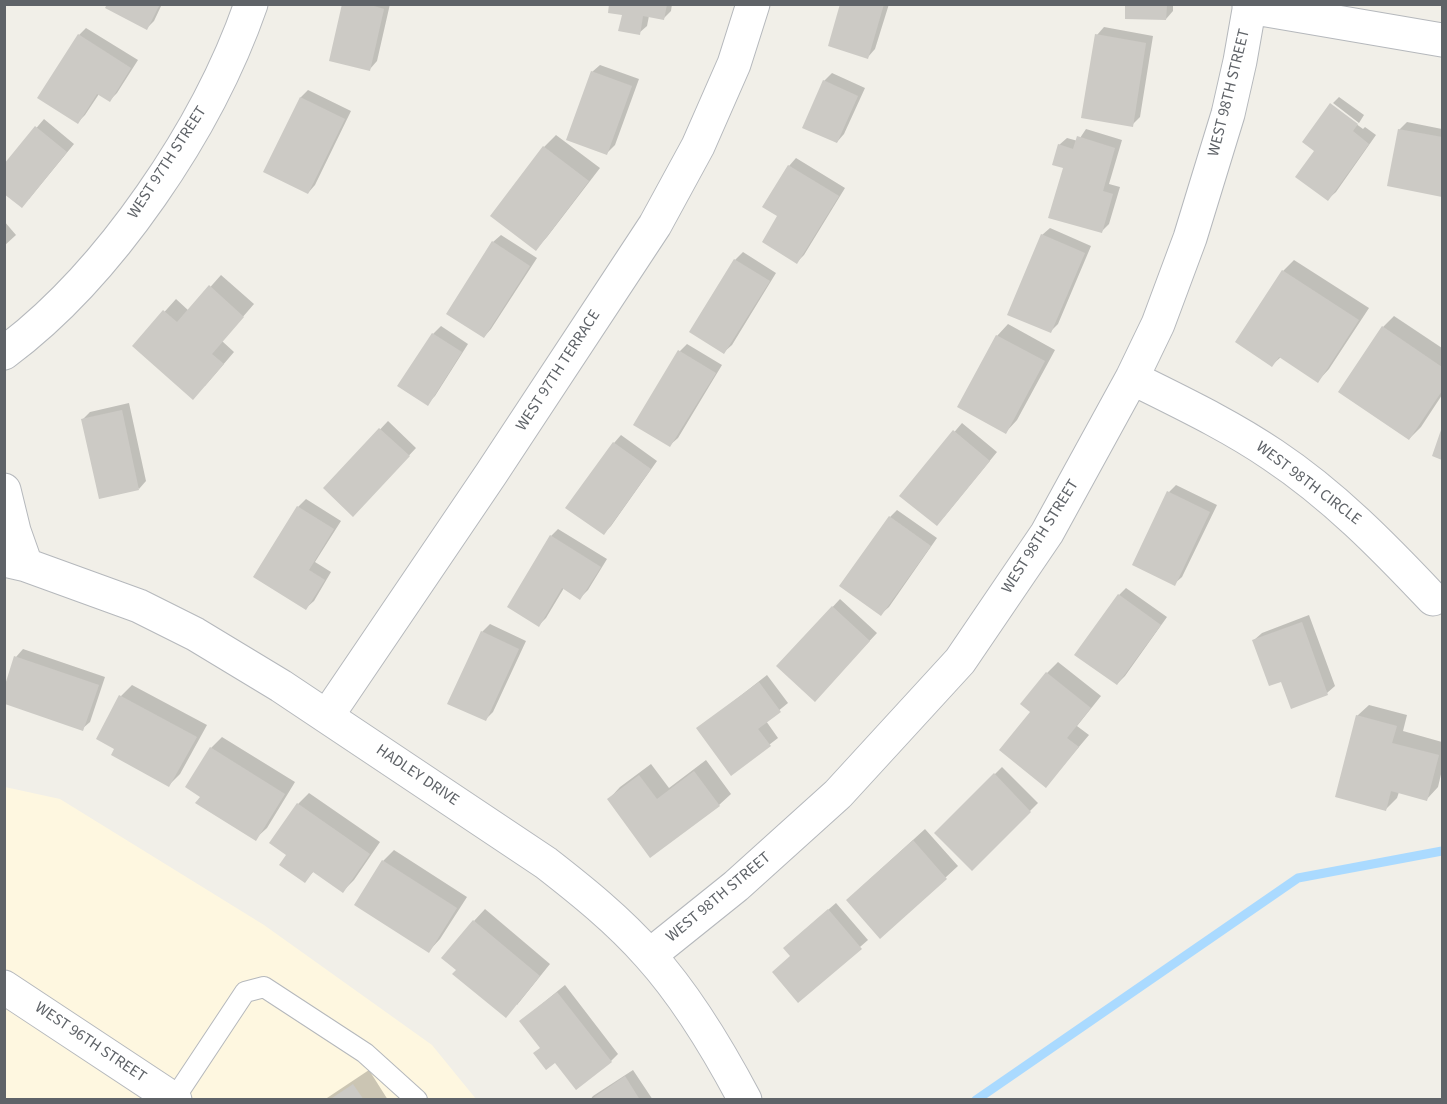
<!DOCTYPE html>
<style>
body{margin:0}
#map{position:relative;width:1447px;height:1104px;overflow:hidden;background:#f1efe8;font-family:"Source Sans 3",sans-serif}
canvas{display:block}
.frame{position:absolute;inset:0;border:6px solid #5f6368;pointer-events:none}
</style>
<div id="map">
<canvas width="1447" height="1104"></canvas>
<div class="frame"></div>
</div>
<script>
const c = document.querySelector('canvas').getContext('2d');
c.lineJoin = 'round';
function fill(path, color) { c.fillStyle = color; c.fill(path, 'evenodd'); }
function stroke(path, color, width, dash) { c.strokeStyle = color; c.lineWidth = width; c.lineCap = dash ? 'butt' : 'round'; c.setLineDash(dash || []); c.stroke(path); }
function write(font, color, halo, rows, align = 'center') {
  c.font = font + ' "Source Sans 3",sans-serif'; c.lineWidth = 4.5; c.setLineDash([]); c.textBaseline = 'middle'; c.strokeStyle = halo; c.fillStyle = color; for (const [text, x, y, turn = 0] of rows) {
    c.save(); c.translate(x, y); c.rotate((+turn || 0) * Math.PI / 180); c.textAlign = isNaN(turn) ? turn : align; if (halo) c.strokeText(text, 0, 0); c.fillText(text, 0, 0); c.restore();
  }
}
fill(new Path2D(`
 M 5,787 L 60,799 L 264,925 L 432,1045 L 476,1099 L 5,1100 Z`), '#fef7e0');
fill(new Path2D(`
 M 108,4 L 162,4 L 154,21 L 147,28 Z
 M 343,4 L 390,4 L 377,61 L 370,69 Z
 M 611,4 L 672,4 L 671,11 L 663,19 L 649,16 L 647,26 L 639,33 L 624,14 Z
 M 842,4 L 889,4 L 875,49 L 868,57 Z
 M 1127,4 L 1173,4 L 1173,11 L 1166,19 L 1126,17 Z
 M 1104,27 L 1153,36 L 1140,117 L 1132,125 L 1097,35 Z
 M 86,28 L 138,60 L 117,93 L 110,100 L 99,94 L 85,115 L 78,122 L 79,35 Z
 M 600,65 L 639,79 L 615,145 L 607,153 L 592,72 Z
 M 832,73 L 865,88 L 844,134 L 837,142 L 824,81 Z
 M 308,90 L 351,111 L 315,185 L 308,193 L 265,171 L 301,97 Z
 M 1339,97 L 1364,115 L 1359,123 L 1333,103 Z
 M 1331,105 L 1363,129 L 1365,127 L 1376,135 L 1336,192 L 1328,199 L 1316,150 Z
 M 44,119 L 74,144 L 29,199 L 4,166 Z
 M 1407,122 L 1442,129 L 1442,195 L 1389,184 L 1399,130 Z
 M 1086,129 L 1122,140 L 1109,184 L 1120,187 L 1109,224 L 1101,232 L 1065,167 L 1059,145 L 1067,138 L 1078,141 Z
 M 556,135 L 600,168 L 547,237 L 536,249 L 492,216 L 544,147 Z
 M 796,158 L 845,188 L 804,255 L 797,262 L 779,216 L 789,166 Z
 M 4,221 L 16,235 L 4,246 Z
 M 1050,228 L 1091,246 L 1058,324 L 1050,332 L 1042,235 Z
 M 501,235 L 537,258 L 491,329 L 484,337 L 493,242 Z
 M 743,252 L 776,273 L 732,345 L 724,352 L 691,332 L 735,260 Z
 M 1294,260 L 1369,308 L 1329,369 L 1318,381 L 1281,357 L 1272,365 L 1283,271 Z
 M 221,275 L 254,304 L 222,341 L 234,352 L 205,386 L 134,346 L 176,299 L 189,311 Z
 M 1394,316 L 1442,348 L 1442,395 L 1421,427 L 1409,439 L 1383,327 Z
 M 1008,324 L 1055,350 L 1017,420 L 1006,432 L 997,336 Z
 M 441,326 L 468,344 L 435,396 L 427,404 L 433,334 Z
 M 687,344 L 722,365 L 678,438 L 670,445 L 680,351 Z
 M 129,403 L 146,481 L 139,489 L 83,419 L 90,412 Z
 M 388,421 L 416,448 L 361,507 L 325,488 Z
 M 962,423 L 997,452 L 944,517 L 901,495 Z
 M 621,435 L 657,461 L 611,526 L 604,533 L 567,508 L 614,443 Z
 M 1176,485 L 1217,505 L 1182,577 L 1174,584 L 1169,492 Z
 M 306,499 L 341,521 L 315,562 L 331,572 L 314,601 L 306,608 L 298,507 Z
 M 897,510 L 937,538 L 889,607 L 881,614 L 890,517 Z
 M 558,529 L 607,559 L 588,590 L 580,598 L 564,588 L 546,618 L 539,625 L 551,536 Z
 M 1126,588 L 1167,617 L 1125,676 L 1117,684 L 1119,595 Z
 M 840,599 L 877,633 L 822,692 L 778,666 Z
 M 1309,615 L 1335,686 L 1327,693 L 1282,680 L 1254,640 L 1262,633 Z
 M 490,624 L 526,641 L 493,712 L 485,720 L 482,632 Z
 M 23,649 L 105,677 L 90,722 L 82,729 L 4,703 L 4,690 L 16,657 Z
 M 1058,662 L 1101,696 L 1077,726 L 1089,735 L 1046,786 L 1032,712 L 1047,673 Z
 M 767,675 L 788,703 L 766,721 L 778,738 L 731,774 L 698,729 Z
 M 132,685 L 207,725 L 180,774 L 169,785 L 116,748 L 121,696 Z
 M 1369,705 L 1407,715 L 1403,731 L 1442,742 L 1442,770 L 1438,787 L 1427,799 L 1399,792 L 1397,798 L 1386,809 L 1357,716 Z
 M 222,737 L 295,782 L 267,828 L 255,839 L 202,797 L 211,748 Z
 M 706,760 L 731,794 L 719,805 L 609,799 L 620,787 L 651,764 L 669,788 Z
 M 1002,767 L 1038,803 L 972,869 L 936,833 Z
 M 309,793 L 380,842 L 354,880 L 343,891 L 314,871 L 304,881 L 288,854 L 298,804 Z
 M 925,829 L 958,866 L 881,937 L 859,889 Z
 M 394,850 L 467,897 L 440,939 L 429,951 L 383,861 Z
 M 836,903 L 868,940 L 798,1001 L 792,956 L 793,940 Z
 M 485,909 L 550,964 L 517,1005 L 474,921 Z
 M 565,985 L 618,1054 L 611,1061 L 555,1061 L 541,1048 L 521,1021 Z
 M 369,1070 L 388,1100 L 324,1100 Z
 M 633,1070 L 653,1100 L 590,1100 L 593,1096 Z`), '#0003');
stroke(new Path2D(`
 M 976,1100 L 1298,878 L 1442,851`), '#aadaff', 9);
fill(new Path2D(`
 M 107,4 L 160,4 L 147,30 L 105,8 Z
 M 342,4 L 367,4 L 384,9 L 370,71 L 329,61 Z
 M 609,4 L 667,4 L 664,20 L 643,16 L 640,35 L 618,31 L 622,15 L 608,13 Z
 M 840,4 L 884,4 L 868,59 L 828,46 Z
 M 1125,5 L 1167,5 L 1166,20 L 1125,19 Z
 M 78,34 L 131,68 L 110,102 L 97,94 L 78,124 L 37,98 Z
 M 1095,34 L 1146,43 L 1133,127 L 1081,118 Z
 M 591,71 L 632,86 L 607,155 L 566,140 Z
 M 823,80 L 858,96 L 837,143 L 802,128 Z
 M 300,97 L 345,119 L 308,194 L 263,172 Z
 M 1330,103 L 1358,124 L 1353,131 L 1369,144 L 1328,201 L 1295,177 L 1314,151 L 1302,142 Z
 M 35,126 L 67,152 L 22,208 L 4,194 L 4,164 Z
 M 1398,129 L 1442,137 L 1442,197 L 1387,186 Z
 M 1077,136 L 1115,148 L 1103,191 L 1113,194 L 1102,233 L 1048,218 L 1063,168 L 1052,165 L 1058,144 L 1073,149 Z
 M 543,146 L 589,181 L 536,251 L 490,216 Z
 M 788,165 L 839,196 L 797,264 L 762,242 L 777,216 L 762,207 Z
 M 1041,234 L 1085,253 L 1051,333 L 1007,315 Z
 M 492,241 L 530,266 L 484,338 L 446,314 Z
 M 734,259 L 770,281 L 724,354 L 689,332 Z
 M 1282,270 L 1359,320 L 1318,383 L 1279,357 L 1272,367 L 1235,342 Z
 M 209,285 L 244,317 L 212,354 L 224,364 L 193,400 L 132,346 L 163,310 L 177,322 Z
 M 1382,326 L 1442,367 L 1442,391 L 1409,440 L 1338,392 Z
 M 432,333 L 462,352 L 428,406 L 397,386 Z
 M 996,335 L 1045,361 L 1006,434 L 957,407 Z
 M 678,350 L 716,373 L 670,447 L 633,425 Z
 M 122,410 L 139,490 L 99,499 L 81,419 Z
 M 1442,427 L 1442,460 L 1432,456 Z
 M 379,428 L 410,456 L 353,517 L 323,488 Z
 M 953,430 L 990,461 L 937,526 L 899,496 Z
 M 613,442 L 651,469 L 604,535 L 565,508 Z
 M 1167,491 L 1210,512 L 1175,586 L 1132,565 Z
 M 297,506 L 334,529 L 309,570 L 325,580 L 306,610 L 253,577 Z
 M 889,516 L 931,546 L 881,616 L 839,586 Z
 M 550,535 L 601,567 L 580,600 L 562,588 L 539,627 L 507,607 Z
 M 1118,594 L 1161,625 L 1117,685 L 1074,655 Z
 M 832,606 L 870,641 L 815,702 L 776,666 Z
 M 1302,622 L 1328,695 L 1291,709 L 1281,682 L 1269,686 L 1252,640 Z
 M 481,631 L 519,649 L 486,721 L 447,704 Z
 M 14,656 L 99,685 L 83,731 L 5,704 L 5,685 Z
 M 1046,672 L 1091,708 L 1067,738 L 1079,747 L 1046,788 L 999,750 L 1030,712 L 1020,704 Z
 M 759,682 L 781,712 L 758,729 L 771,746 L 731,776 L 696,728 Z
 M 119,695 L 197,737 L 169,787 L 111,755 L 114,749 L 96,739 Z
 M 1356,715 L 1397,726 L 1392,743 L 1439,755 L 1427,801 L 1391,791 L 1386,811 L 1335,797 Z
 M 210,747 L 285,794 L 256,841 L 195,803 L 200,797 L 185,787 Z
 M 694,771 L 720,806 L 650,858 L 607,799 L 639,775 L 657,799 Z
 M 994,773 L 1031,812 L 972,871 L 934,833 Z
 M 297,803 L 370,854 L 343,893 L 313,872 L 305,883 L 279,865 L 286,855 L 269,843 Z
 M 913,840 L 947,879 L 880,939 L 846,900 Z
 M 382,860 L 457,908 L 429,953 L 354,905 Z
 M 828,909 L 862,949 L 798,1003 L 772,972 L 790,956 L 783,948 Z
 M 473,920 L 540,976 L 506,1018 L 452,974 L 456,970 L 441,958 Z
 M 557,992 L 612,1062 L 576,1090 L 555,1063 L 546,1070 L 533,1053 L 540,1048 L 519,1021 Z
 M 625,1076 L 640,1100 L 590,1100 Z
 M 353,1084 L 364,1100 L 329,1100 Z`), '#cccac5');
const service = new Path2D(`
 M 174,1099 L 245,992 L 264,987 L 365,1053 L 417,1100`);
const minor = new Path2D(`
 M 1249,7 L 1442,40
 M 4,353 C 110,274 208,128 251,4
 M 1132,378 C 1180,402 1229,425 1273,455 C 1333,495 1383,546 1433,599
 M 4,490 L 14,531 L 26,565
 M 4,560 L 26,565 L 139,606 L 195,634 L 281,686 L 546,863 C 582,891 618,920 649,955 C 687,997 718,1049 745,1100
 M 327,716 L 491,474 L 655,225 L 698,146 L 734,64 L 753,4
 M 650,955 L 736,886 L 838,794 L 960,661 L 1047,533 L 1132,378 L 1158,324 L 1190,238 L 1228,114 L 1240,61 L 1250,4
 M 4,987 L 175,1100`);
stroke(service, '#b5b8bc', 22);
stroke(minor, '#b5b8bc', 35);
stroke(service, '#fff', 20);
stroke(minor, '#fff', 33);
write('16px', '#5f6368', '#fff', [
 ["WEST 98TH STREET",1230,93,-76],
 ["WEST 97TH STREET",168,163,-57],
 ["WEST 97TH TERRACE",559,371,-57],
 ["WEST 98TH CIRCLE",1308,484,37],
 ["WEST 98TH STREET",1041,537,-58],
 ["HADLEY DRIVE",417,776,34],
 ["WEST 98TH STREET",719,898,-40],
 ["WEST 96TH STREET",90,1043,34]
]);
</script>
